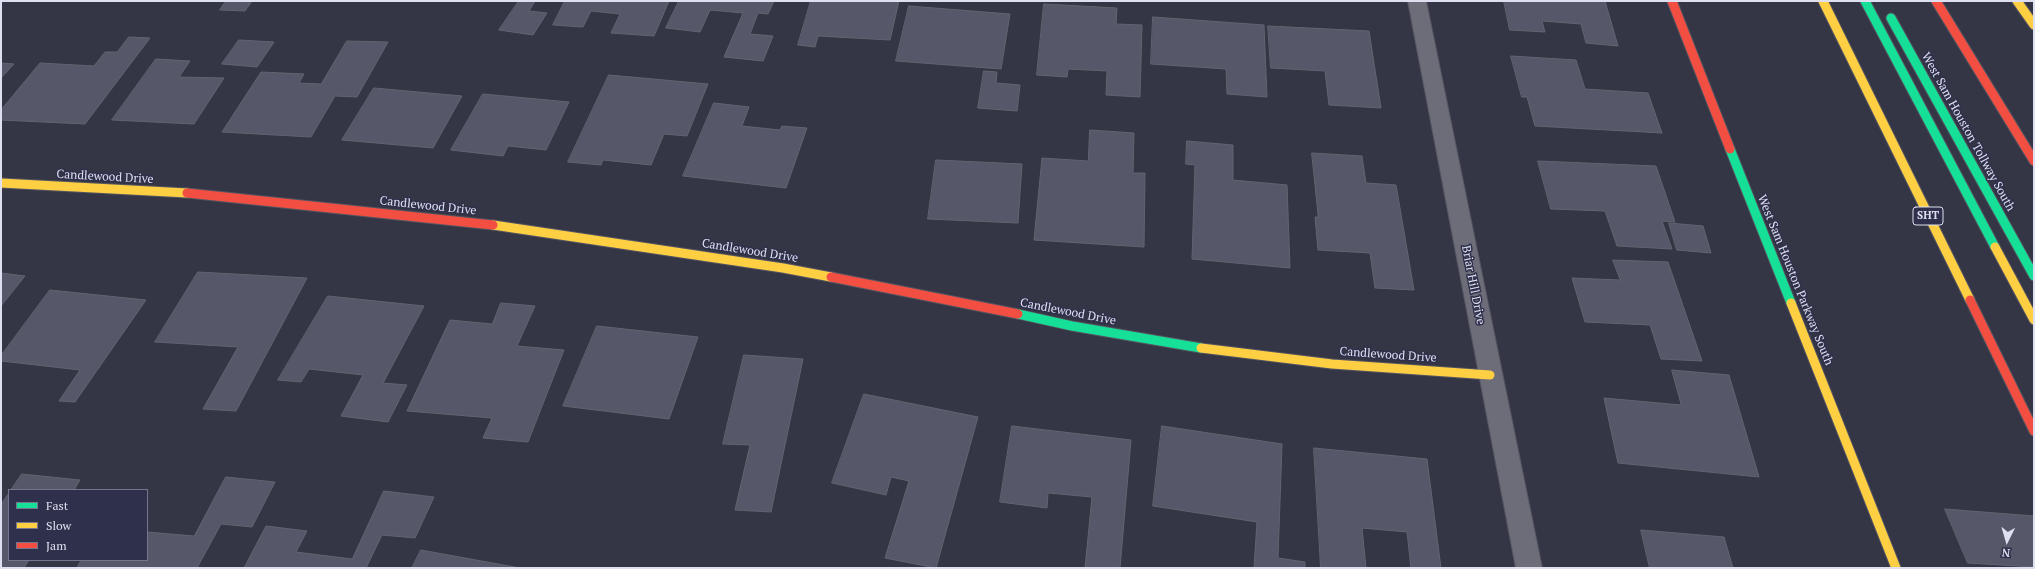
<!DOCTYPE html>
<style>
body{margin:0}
#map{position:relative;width:2035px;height:569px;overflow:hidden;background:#353645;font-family:"PT Serif",serif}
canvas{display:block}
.frame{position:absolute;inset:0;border:2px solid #dee0f1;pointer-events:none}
.legend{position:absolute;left:8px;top:489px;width:140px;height:72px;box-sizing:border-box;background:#2f304b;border:1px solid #75768d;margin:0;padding:5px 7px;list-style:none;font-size:12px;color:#dee0f1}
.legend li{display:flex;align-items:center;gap:8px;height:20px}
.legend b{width:20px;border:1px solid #75768d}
.north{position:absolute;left:1987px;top:521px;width:40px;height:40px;-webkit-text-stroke:3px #2f304b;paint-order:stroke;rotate:185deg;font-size:11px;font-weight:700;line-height:16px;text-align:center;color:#dee0f1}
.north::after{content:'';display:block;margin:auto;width:14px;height:18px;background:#dee0f1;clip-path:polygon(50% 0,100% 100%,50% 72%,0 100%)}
</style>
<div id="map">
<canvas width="2035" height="569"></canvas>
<div class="frame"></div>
<ul class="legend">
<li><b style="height:5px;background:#16e098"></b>Fast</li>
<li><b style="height:5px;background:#ffcf43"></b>Slow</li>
<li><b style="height:5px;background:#f24e42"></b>Jam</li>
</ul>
<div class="north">N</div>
</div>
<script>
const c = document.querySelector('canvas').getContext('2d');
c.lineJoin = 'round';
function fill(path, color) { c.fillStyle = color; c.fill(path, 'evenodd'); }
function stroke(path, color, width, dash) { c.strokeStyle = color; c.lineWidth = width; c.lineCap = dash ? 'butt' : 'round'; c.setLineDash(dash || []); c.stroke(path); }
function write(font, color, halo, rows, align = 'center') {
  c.font = font + ' "PT Serif",serif'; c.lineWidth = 3; c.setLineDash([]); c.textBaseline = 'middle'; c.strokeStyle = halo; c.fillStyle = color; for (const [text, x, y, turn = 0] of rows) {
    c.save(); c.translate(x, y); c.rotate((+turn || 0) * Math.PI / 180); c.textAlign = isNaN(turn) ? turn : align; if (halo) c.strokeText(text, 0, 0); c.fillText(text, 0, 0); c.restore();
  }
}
const building = new Path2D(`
 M 226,1 L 252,1 L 245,11 L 220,10 Z
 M 519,1 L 535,1 L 529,11 L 547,13 L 533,35 L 499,30 Z
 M 565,1 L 669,1 L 654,36 L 611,33 L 620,14 L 591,11 L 583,27 L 553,25 Z
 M 679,1 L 774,1 L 768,14 L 758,13 L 750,34 L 773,36 L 763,61 L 724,57 L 743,13 L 710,10 L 700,32 L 666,28 Z
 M 811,1 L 899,1 L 890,40 L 818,36 L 815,47 L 798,45 Z
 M 1504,1 L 1605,1 L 1618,46 L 1586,43 L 1581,24 L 1542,21 L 1545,32 L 1510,30 Z
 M 1044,4 L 1117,8 L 1116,24 L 1142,25 L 1140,97 L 1106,95 L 1107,71 L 1068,69 L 1067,77 L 1037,75 Z
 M 909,6 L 1010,14 L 1001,69 L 896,61 Z
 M 1153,17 L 1264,25 L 1267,97 L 1227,94 L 1226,69 L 1151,64 Z
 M 1268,26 L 1369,31 L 1381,108 L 1329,105 L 1325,71 L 1271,68 Z
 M 129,37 L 150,38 L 85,124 L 1,120 L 1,110 L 40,63 L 94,66 L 105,52 L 117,52 Z
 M 239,40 L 274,42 L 257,67 L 222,64 Z
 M 347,41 L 388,42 L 357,97 L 335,96 L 311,137 L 222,132 L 261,72 L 304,74 L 299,83 L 321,84 Z
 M 1511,56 L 1576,60 L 1585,89 L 1648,93 L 1662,133 L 1535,126 L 1527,97 L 1522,97 Z
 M 156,59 L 190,61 L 179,77 L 224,78 L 194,124 L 112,120 Z
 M 1,63 L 14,64 L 1,78 Z
 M 984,71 L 997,72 L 996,83 L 1020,85 L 1017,111 L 978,108 Z
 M 609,75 L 708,84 L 687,136 L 664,134 L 651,165 L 603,160 L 601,165 L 568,162 Z
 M 374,88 L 462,96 L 433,148 L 342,140 Z
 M 483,94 L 569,102 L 546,150 L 508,146 L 503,156 L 451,150 Z
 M 714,103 L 749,107 L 742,126 L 780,130 L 782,126 L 807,128 L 786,188 L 683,176 Z
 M 1090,130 L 1134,133 L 1133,173 L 1145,173 L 1144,247 L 1034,240 L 1042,158 L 1088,161 Z
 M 1187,141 L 1233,145 L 1233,180 L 1287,185 L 1290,268 L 1192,259 L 1195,165 L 1186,164 Z
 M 1312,153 L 1362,156 L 1366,183 L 1396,185 L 1414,290 L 1375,288 L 1370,253 L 1318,250 L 1315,217 L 1318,217 Z
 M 936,160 L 1022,164 L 1018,223 L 928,219 Z
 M 1538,161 L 1656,166 L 1675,222 L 1662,221 L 1672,249 L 1617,246 L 1605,211 L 1551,209 Z
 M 1669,223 L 1703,226 L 1711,253 L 1677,250 Z
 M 1613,260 L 1668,262 L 1702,361 L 1661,359 L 1650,325 L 1585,322 L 1572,278 L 1620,280 Z
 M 198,272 L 307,278 L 236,411 L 203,409 L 238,347 L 155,342 Z
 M 1,273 L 25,276 L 1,306 Z
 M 50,290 L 146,300 L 75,402 L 59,401 L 80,370 L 1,361 L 1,356 Z
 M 328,296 L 424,306 L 383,383 L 407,385 L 388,422 L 341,416 L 363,375 L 309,369 L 301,382 L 278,380 Z
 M 501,303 L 535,306 L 517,346 L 564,350 L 528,442 L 483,438 L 492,418 L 407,411 L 450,320 L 492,324 Z
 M 597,326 L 698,337 L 669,419 L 563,406 Z
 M 744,355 L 803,359 L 771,512 L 735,510 L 750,445 L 723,444 Z
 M 1672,370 L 1729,375 L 1759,477 L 1618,463 L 1604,398 L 1681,405 Z
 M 864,394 L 978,417 L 936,568 L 885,558 L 909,481 L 891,477 L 886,495 L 832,483 Z
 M 1012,426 L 1131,440 L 1120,568 L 1085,568 L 1092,497 L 1048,493 L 1047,508 L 1000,502 Z
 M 1162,426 L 1282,444 L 1278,558 L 1305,562 L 1305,568 L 1254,568 L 1257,522 L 1153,506 Z
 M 1314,448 L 1427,459 L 1441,568 L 1411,568 L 1407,532 L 1362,528 L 1366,568 L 1321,568 Z
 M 22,474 L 80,480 L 74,490 L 11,490 Z
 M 226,477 L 275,482 L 252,527 L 221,524 L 197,568 L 77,568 L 81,560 L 147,560 L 147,532 L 194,536 Z
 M 384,491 L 434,497 L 415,538 L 382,535 L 366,568 L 244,568 L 266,526 L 307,531 L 296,552 L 352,559 Z
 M 9,493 L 9,560 L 29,560 L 24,568 L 1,568 L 1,505 Z
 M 1945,509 L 2034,516 L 2034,567 L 1968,563 Z
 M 1641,530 L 1724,537 L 1733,568 L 1650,568 Z
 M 421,550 L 520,568 L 412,568 Z`);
fill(building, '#565768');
stroke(building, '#636370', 1);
const street = new Path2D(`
 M 1408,1 L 1426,1 L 1542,568 L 1516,568 Z`);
const fast = new Path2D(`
 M 1865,1 L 1995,247
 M 1891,18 L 2034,276
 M 1730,149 L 1791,303
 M 1018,314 L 1072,326 L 1201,348`);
const slow = new Path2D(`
 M 1823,1 L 1970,300
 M 2017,1 L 2034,25
 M 1,183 L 187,193
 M 493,225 L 783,268 L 831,277
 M 1995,247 L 2034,320
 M 1791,303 L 1896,568
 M 1201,348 L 1332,364 L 1490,375`);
const jam = new Path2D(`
 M 1672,1 L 1730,149
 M 1936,1 L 2034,161
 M 187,193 L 493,225
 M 831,277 L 1018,314
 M 1970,300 L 2034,431`);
stroke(street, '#545562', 2);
stroke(fast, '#545562', 11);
stroke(slow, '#545562', 11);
stroke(jam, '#545562', 11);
fill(street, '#6d6d79');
stroke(fast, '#16e098', 9);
stroke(slow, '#ffcf43', 9);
stroke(jam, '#f24e42', 9);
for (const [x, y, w] of [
 [1928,216,30]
]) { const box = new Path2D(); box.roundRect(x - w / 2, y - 9, w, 18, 3); c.fillStyle = '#2f304b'; c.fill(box); stroke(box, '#dee0f1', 1); }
write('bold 11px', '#dee0f1', null, [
 ["SHT",1928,216]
]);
write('12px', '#dee0f1', '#2f304b', [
 ["West Sam Houston Tollway South",1968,132,61],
 ["Candlewood Drive",105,177,3],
 ["Candlewood Drive",428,206,6],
 ["Candlewood Drive",750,251,9],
 ["West Sam Houston Parkway South",1795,280,68],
 ["Briar Hill Drive",1473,285,79],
 ["Candlewood Drive",1068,312,11],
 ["Candlewood Drive",1388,355,4]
]);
</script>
